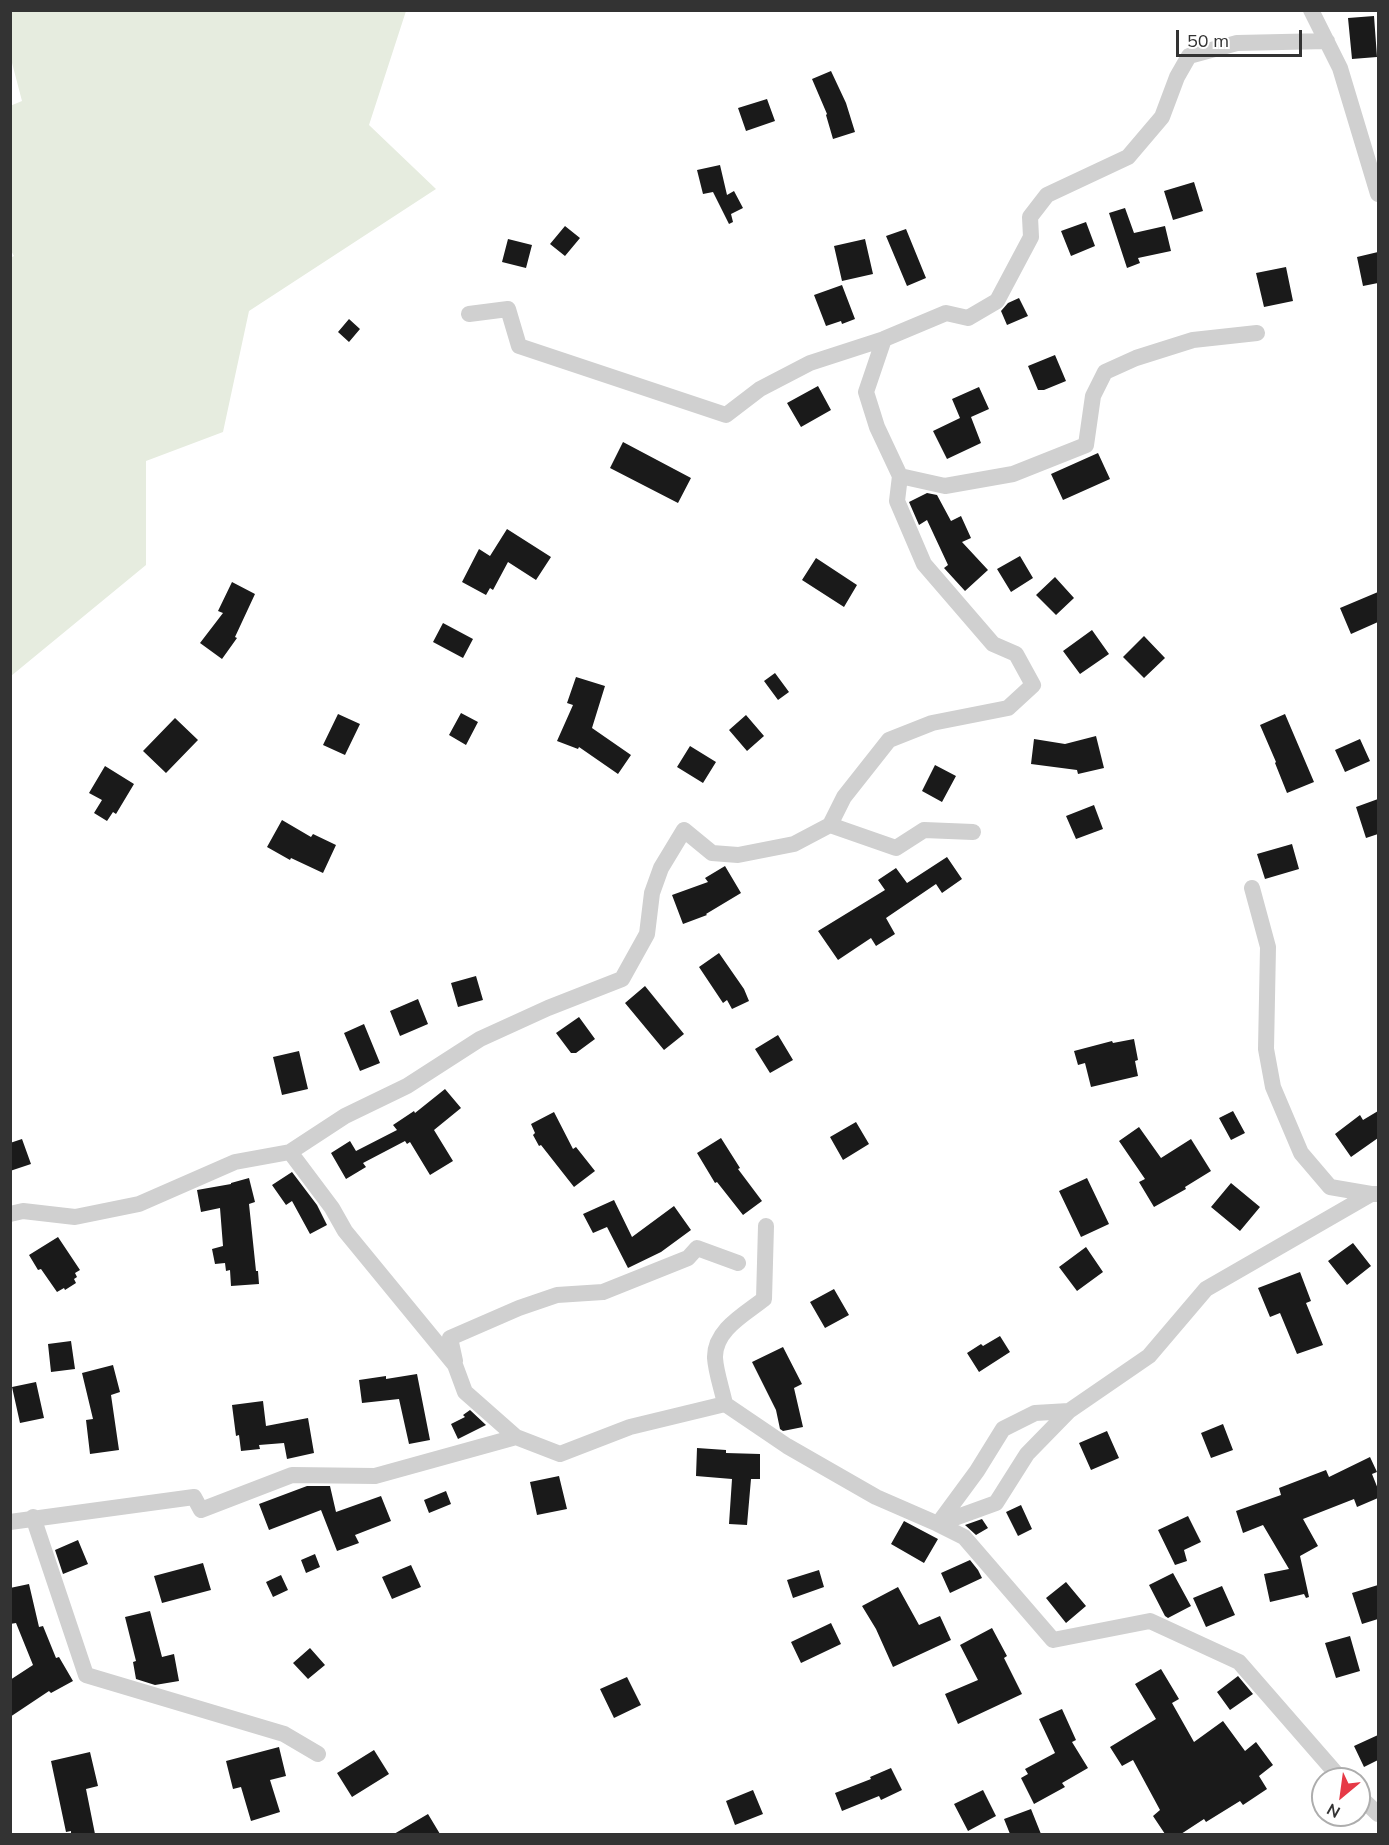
<!DOCTYPE html>
<style>
body{margin:0}
#map{position:relative;width:1389px;height:1845px;overflow:hidden;background:#fff;font-family:Mulish,sans-serif}
canvas{display:block}
.frame{position:absolute;inset:0;border:12px solid #333;pointer-events:none}
.north{position:absolute;left:1311px;top:1767px;width:60px;height:60px;box-sizing:border-box;background:#fff;border:2px solid #adadad;border-radius:50%;rotate:209deg;font-size:16px;font-weight:700;line-height:24px;text-align:center;color:#333}
.north::after{content:'';display:block;margin:auto;width:21px;height:27px;background:#e63946;clip-path:polygon(50% 0,100% 100%,50% 72%,0 100%)}
.scale{position:absolute;left:1176px;top:30px;width:126px;height:27px;box-sizing:border-box;border:3px solid #333;border-top:0;padding-left:8px;font-size:18px;line-height:21px;white-space:nowrap;color:#333;-webkit-text-stroke:4px #fff;paint-order:stroke}
</style>
<div id="map">
<canvas width="1389" height="1845"></canvas>
<div class="frame"></div>
<div class="north">N</div>
<div class="scale">50 m</div>
</div>
<script>
const c = document.querySelector('canvas').getContext('2d');
c.lineJoin = 'round';
function fill(path, color) { c.fillStyle = color; c.fill(path, 'evenodd'); }
function stroke(path, color, width, dash) { c.strokeStyle = color; c.lineWidth = width; c.lineCap = dash ? 'butt' : 'round'; c.setLineDash(dash || []); c.stroke(path); }
fill(new Path2D(`
 M 11,10 L 406,11 L 369,125 L 436,189 L 249,311 L 223,432 L 146,461 L 146,565 L 11,676 L 10,258 L 14,256 L 10,249 L 10,106 L 22,101 L 11,59 Z`), '#e6ecdf');
fill(new Path2D(`
 M 1374,16 L 1377,57 L 1352,59 L 1348,18 Z
 M 831,71 L 846,103 L 855,132 L 833,139 L 826,115 L 827,114 L 812,79 Z
 M 767,99 L 775,121 L 746,131 L 738,108 Z
 M 720,165 L 727,195 L 734,191 L 743,208 L 731,214 L 733,222 L 729,224 L 713,192 L 703,194 L 697,170 Z
 M 1194,182 L 1203,211 L 1173,220 L 1164,191 Z
 M 1125,208 L 1134,233 L 1165,226 L 1171,251 L 1138,258 L 1140,263 L 1127,268 L 1109,213 Z
 M 1086,222 L 1095,246 L 1071,256 L 1061,231 Z
 M 565,226 L 580,238 L 565,256 L 550,244 Z
 M 906,229 L 926,278 L 907,286 L 886,236 Z
 M 508,239 L 532,245 L 526,268 L 502,262 Z
 M 865,239 L 873,274 L 842,281 L 834,246 Z
 M 1378,252 L 1378,283 L 1363,286 L 1357,257 Z
 M 1286,267 L 1293,301 L 1264,307 L 1256,273 Z
 M 842,285 L 855,319 L 842,324 L 841,321 L 826,326 L 814,295 Z
 M 1019,298 L 1028,316 L 1007,325 L 1001,311 L 1008,303 Z
 M 349,319 L 360,329 L 349,342 L 338,332 Z
 M 1055,355 L 1066,381 L 1044,390 L 1038,390 L 1028,366 Z
 M 818,386 L 831,410 L 801,427 L 787,403 Z
 M 979,387 L 989,409 L 971,417 L 981,443 L 947,459 L 933,431 L 960,418 L 952,399 Z
 M 623,442 L 691,478 L 678,503 L 610,468 Z
 M 1098,453 L 1110,479 L 1063,500 L 1051,474 Z
 M 927,493 L 937,495 L 951,521 L 961,516 L 971,538 L 962,542 L 988,570 L 965,591 L 944,568 L 948,565 L 927,520 L 919,525 L 909,502 Z
 M 507,529 L 551,557 L 536,580 L 508,562 L 493,590 L 490,588 L 486,595 L 462,582 L 479,549 L 490,556 Z
 M 1020,556 L 1033,578 L 1011,592 L 997,569 Z
 M 816,558 L 857,585 L 844,607 L 802,580 Z
 M 1055,577 L 1074,598 L 1056,615 L 1036,595 Z
 M 232,582 L 255,594 L 235,637 L 237,638 L 222,659 L 200,643 L 223,613 L 218,611 Z
 M 1378,592 L 1378,622 L 1351,634 L 1340,608 Z
 M 443,623 L 473,639 L 463,658 L 433,642 Z
 M 1092,630 L 1109,654 L 1080,674 L 1063,651 Z
 M 1144,636 L 1165,658 L 1144,678 L 1123,657 Z
 M 775,673 L 789,692 L 778,700 L 764,681 Z
 M 576,677 L 605,686 L 592,728 L 631,755 L 618,774 L 579,747 L 578,749 L 557,741 L 573,705 L 567,703 Z
 M 461,713 L 478,722 L 466,745 L 449,735 Z
 M 338,714 L 360,724 L 345,755 L 323,745 Z
 M 1285,714 L 1314,782 L 1287,793 L 1275,763 L 1276,762 L 1260,725 Z
 M 746,715 L 764,736 L 747,751 L 729,730 Z
 M 175,718 L 198,740 L 166,773 L 143,751 Z
 M 1096,736 L 1104,768 L 1078,774 L 1077,770 L 1031,764 L 1034,739 L 1065,744 Z
 M 1360,739 L 1370,761 L 1345,772 L 1335,750 Z
 M 690,746 L 716,762 L 703,783 L 677,767 Z
 M 935,765 L 956,776 L 942,802 L 922,791 Z
 M 105,766 L 134,784 L 116,814 L 113,812 L 107,821 L 94,813 L 102,800 L 89,793 Z
 M 1378,799 L 1378,834 L 1366,838 L 1356,807 Z
 M 1094,805 L 1103,829 L 1076,839 L 1066,816 Z
 M 282,820 L 311,837 L 313,834 L 336,845 L 323,873 L 291,858 L 290,860 L 267,847 Z
 M 1292,844 L 1299,869 L 1265,879 L 1257,854 Z
 M 947,857 L 962,879 L 942,893 L 936,884 L 886,918 L 895,934 L 876,946 L 871,938 L 838,960 L 818,931 L 885,890 L 878,880 L 896,868 L 907,883 Z
 M 725,866 L 741,893 L 706,914 L 707,915 L 683,924 L 672,895 L 708,882 L 705,878 Z
 M 719,953 L 744,989 L 749,1001 L 732,1009 L 727,1000 L 723,1003 L 699,967 Z
 M 476,976 L 483,1000 L 458,1007 L 451,983 Z
 M 645,986 L 684,1034 L 664,1050 L 625,1003 Z
 M 418,999 L 428,1024 L 400,1036 L 390,1011 Z
 M 579,1017 L 595,1039 L 576,1053 L 571,1053 L 556,1033 Z
 M 364,1024 L 380,1063 L 360,1071 L 344,1033 Z
 M 778,1035 L 793,1060 L 770,1073 L 755,1049 Z
 M 1134,1039 L 1138,1060 L 1135,1061 L 1138,1076 L 1091,1087 L 1085,1063 L 1078,1065 L 1074,1051 L 1112,1041 L 1113,1043 Z
 M 299,1051 L 308,1089 L 282,1095 L 273,1057 Z
 M 445,1089 L 461,1108 L 434,1130 L 453,1161 L 430,1175 L 410,1142 L 407,1144 L 405,1141 L 363,1163 L 366,1167 L 346,1179 L 331,1153 L 350,1141 L 356,1151 L 397,1130 L 393,1125 L 414,1111 L 415,1113 Z
 M 1233,1111 L 1245,1133 L 1231,1140 L 1219,1118 Z
 M 1378,1111 L 1378,1138 L 1351,1157 L 1335,1134 L 1360,1115 L 1363,1120 Z
 M 554,1112 L 573,1149 L 576,1147 L 595,1171 L 574,1187 L 541,1145 L 539,1146 L 533,1135 L 535,1133 L 531,1124 Z
 M 856,1122 L 869,1144 L 843,1160 L 830,1137 Z
 M 1139,1127 L 1161,1158 L 1191,1139 L 1211,1171 L 1185,1187 L 1186,1189 L 1154,1207 L 1139,1182 L 1145,1179 L 1119,1141 Z
 M 721,1138 L 740,1168 L 738,1169 L 762,1201 L 743,1215 L 717,1182 L 715,1183 L 697,1153 Z
 M 22,1139 L 31,1164 L 10,1171 L 10,1143 Z
 M 292,1172 L 317,1205 L 327,1225 L 310,1234 L 292,1201 L 286,1205 L 272,1185 Z
 M 249,1178 L 255,1202 L 249,1204 L 256,1271 L 258,1271 L 259,1284 L 231,1286 L 230,1270 L 226,1271 L 225,1263 L 215,1264 L 212,1249 L 223,1246 L 220,1208 L 201,1212 L 197,1190 L 231,1184 L 231,1183 Z
 M 1087,1178 L 1109,1224 L 1081,1237 L 1059,1191 Z
 M 1231,1183 L 1260,1207 L 1240,1231 L 1211,1207 Z
 M 614,1200 L 632,1237 L 674,1206 L 691,1230 L 661,1252 L 628,1268 L 607,1227 L 593,1233 L 583,1214 Z
 M 58,1237 L 80,1270 L 75,1273 L 77,1277 L 74,1279 L 76,1283 L 65,1290 L 64,1288 L 57,1292 L 41,1269 L 38,1270 L 29,1255 Z
 M 1353,1243 L 1371,1266 L 1347,1285 L 1328,1261 Z
 M 1086,1247 L 1103,1272 L 1077,1291 L 1059,1267 Z
 M 1300,1272 L 1311,1301 L 1306,1303 L 1323,1345 L 1297,1354 L 1280,1313 L 1270,1317 L 1258,1288 Z
 M 834,1289 L 849,1315 L 825,1328 L 810,1302 Z
 M 1000,1336 L 1010,1352 L 979,1372 L 967,1353 L 981,1344 L 983,1346 Z
 M 71,1341 L 75,1369 L 51,1372 L 48,1344 Z
 M 783,1347 L 802,1384 L 794,1388 L 803,1427 L 783,1431 L 780,1429 L 776,1410 L 752,1362 Z
 M 113,1365 L 120,1392 L 111,1395 L 119,1450 L 90,1454 L 86,1420 L 93,1419 L 82,1373 Z
 M 417,1374 L 430,1440 L 409,1444 L 399,1399 L 362,1403 L 359,1380 L 386,1376 L 386,1379 Z
 M 36,1382 L 44,1418 L 20,1423 L 12,1387 Z
 M 263,1401 L 266,1426 L 308,1418 L 314,1453 L 287,1459 L 284,1443 L 259,1445 L 260,1449 L 241,1451 L 239,1435 L 236,1436 L 232,1405 Z
 M 470,1410 L 486,1425 L 458,1439 L 451,1424 L 465,1417 L 463,1415 Z
 M 1223,1424 L 1233,1450 L 1211,1458 L 1201,1433 Z
 M 1107,1431 L 1119,1458 L 1091,1470 L 1079,1443 Z
 M 697,1448 L 726,1450 L 726,1453 L 760,1454 L 760,1479 L 751,1479 L 747,1525 L 729,1524 L 732,1479 L 696,1476 Z
 M 1370,1457 L 1377,1472 L 1372,1474 L 1378,1489 L 1378,1498 L 1357,1507 L 1354,1499 L 1303,1519 L 1318,1546 L 1300,1556 L 1309,1597 L 1306,1598 L 1304,1594 L 1270,1602 L 1264,1574 L 1289,1569 L 1263,1525 L 1243,1533 L 1236,1511 L 1281,1495 L 1279,1488 L 1326,1470 L 1329,1477 Z
 M 559,1476 L 567,1509 L 537,1515 L 530,1482 Z
 M 307,1486 L 330,1486 L 336,1512 L 381,1496 L 391,1521 L 355,1535 L 359,1543 L 337,1551 L 321,1510 L 269,1530 L 259,1504 Z
 M 446,1491 L 451,1504 L 429,1513 L 424,1500 Z
 M 1021,1505 L 1032,1529 L 1018,1536 L 1006,1512 Z
 M 1188,1516 L 1201,1542 L 1184,1550 L 1187,1561 L 1175,1565 L 1158,1530 Z
 M 982,1519 L 988,1528 L 976,1535 L 965,1525 Z
 M 904,1521 L 938,1539 L 924,1563 L 891,1544 Z
 M 78,1540 L 88,1564 L 63,1574 L 55,1550 Z
 M 315,1554 L 320,1567 L 306,1573 L 301,1560 Z
 M 970,1560 L 978,1570 L 982,1578 L 950,1593 L 941,1573 Z
 M 203,1563 L 211,1590 L 162,1603 L 154,1576 Z
 M 411,1565 L 421,1587 L 392,1599 L 382,1577 Z
 M 819,1570 L 824,1587 L 793,1598 L 787,1580 Z
 M 1173,1573 L 1191,1606 L 1168,1618 L 1165,1616 L 1149,1585 Z
 M 281,1575 L 288,1590 L 273,1597 L 266,1582 Z
 M 1066,1582 L 1086,1606 L 1066,1623 L 1046,1598 Z
 M 29,1584 L 39,1627 L 43,1626 L 56,1658 L 59,1657 L 73,1681 L 51,1693 L 49,1691 L 10,1717 L 10,1680 L 33,1665 L 16,1623 L 10,1624 L 10,1588 Z
 M 1378,1585 L 1378,1619 L 1362,1624 L 1352,1593 Z
 M 1222,1586 L 1235,1615 L 1206,1627 L 1193,1598 Z
 M 898,1587 L 919,1625 L 940,1616 L 951,1640 L 893,1667 L 876,1629 L 862,1606 Z
 M 150,1611 L 162,1657 L 174,1654 L 179,1681 L 155,1685 L 136,1679 L 133,1662 L 136,1661 L 125,1617 Z
 M 831,1623 L 841,1644 L 801,1663 L 791,1642 Z
 M 992,1628 L 1007,1656 L 1004,1658 L 1022,1694 L 958,1724 L 945,1694 L 978,1680 L 960,1645 Z
 M 1350,1636 L 1360,1671 L 1336,1678 L 1325,1643 Z
 M 310,1648 L 325,1665 L 308,1679 L 293,1663 Z
 M 1161,1669 L 1179,1699 L 1172,1703 L 1194,1742 L 1223,1721 L 1245,1751 L 1256,1742 L 1273,1765 L 1259,1776 L 1267,1789 L 1243,1805 L 1240,1801 L 1206,1822 L 1204,1819 L 1181,1834 L 1165,1834 L 1153,1816 L 1160,1810 L 1133,1760 L 1122,1766 L 1110,1747 L 1156,1719 L 1135,1684 Z
 M 1238,1676 L 1253,1694 L 1230,1710 L 1217,1692 Z
 M 627,1677 L 641,1705 L 614,1718 L 600,1689 Z
 M 1062,1709 L 1076,1740 L 1072,1742 L 1088,1768 L 1062,1783 L 1065,1787 L 1034,1804 L 1021,1778 L 1028,1774 L 1025,1769 L 1055,1753 L 1039,1719 Z
 M 1378,1735 L 1378,1760 L 1364,1767 L 1354,1746 Z
 M 279,1747 L 286,1776 L 270,1780 L 280,1812 L 251,1821 L 241,1787 L 233,1789 L 226,1761 Z
 M 374,1750 L 389,1774 L 352,1797 L 337,1773 Z
 M 90,1752 L 98,1786 L 86,1789 L 95,1834 L 71,1834 L 71,1831 L 66,1832 L 51,1761 Z
 M 891,1768 L 902,1790 L 881,1800 L 879,1796 L 842,1811 L 835,1793 L 871,1779 L 870,1777 Z
 M 753,1790 L 763,1814 L 735,1825 L 726,1801 Z
 M 983,1790 L 996,1816 L 968,1831 L 954,1804 Z
 M 1031,1809 L 1041,1834 L 1010,1834 L 1004,1819 Z
 M 428,1814 L 440,1834 L 394,1834 Z`), '#1a1a1a');
stroke(new Path2D(`
 M 1311,10 L 1340,68 L 1378,194
 M 469,314 L 508,309 L 519,346 L 726,415 L 760,389 L 810,363 L 884,339
 M 900,476 L 945,486 L 1013,474 L 1086,445 L 1093,396 L 1105,372 L 1136,358 L 1193,340 L 1257,333
 M 973,832 L 924,830 L 896,848 L 830,825 L 844,797 L 889,740 L 932,723 L 1008,708 L 1033,685 L 1016,654 L 993,644 L 924,564 L 897,501 L 900,476 L 877,427 L 866,392 L 884,339 L 946,313 L 968,318 L 997,301 L 1031,237 L 1030,217 L 1047,195 L 1128,157 L 1162,117 L 1177,77 L 1189,56 L 1237,43 L 1327,41
 M 1252,888 L 1268,947 L 1266,1049 L 1273,1087 L 1301,1153 L 1330,1187 L 1371,1194
 M 290,1152 L 332,1208 L 345,1231 L 455,1365 L 465,1392 L 516,1437 L 560,1454 L 630,1427 L 725,1404
 M 10,1214 L 23,1211 L 75,1217 L 139,1204 L 235,1162 L 290,1152 L 345,1116 L 407,1086 L 480,1039 L 548,1008 L 622,979 L 647,934 L 652,893 L 661,868 L 684,830 L 712,853 L 738,855 L 794,844 L 830,825
 M 766,1226 L 764,1299 C 745,1314 714,1330 715,1358 C 716,1373 722,1389 725,1404 L 787,1446 L 876,1497 L 938,1524 L 996,1503 L 1027,1454 L 1069,1411 L 1149,1356 L 1206,1289 L 1371,1194 L 1378,1194
 M 455,1361 L 450,1338 L 519,1308 L 557,1295 L 603,1292 L 688,1258 L 697,1248 L 738,1263
 M 1069,1411 L 1035,1413 L 1003,1429 L 977,1471 L 938,1524 L 964,1537 L 1053,1640 L 1150,1621 L 1239,1662 L 1341,1779
 M 33,1517 L 86,1675 L 284,1734 L 318,1754
 M 10,1522 L 194,1497 L 201,1510 L 292,1475 L 375,1476 L 516,1437
 M 1359,1796 L 1378,1814`), '#d0d0d0', 16);
</script>
